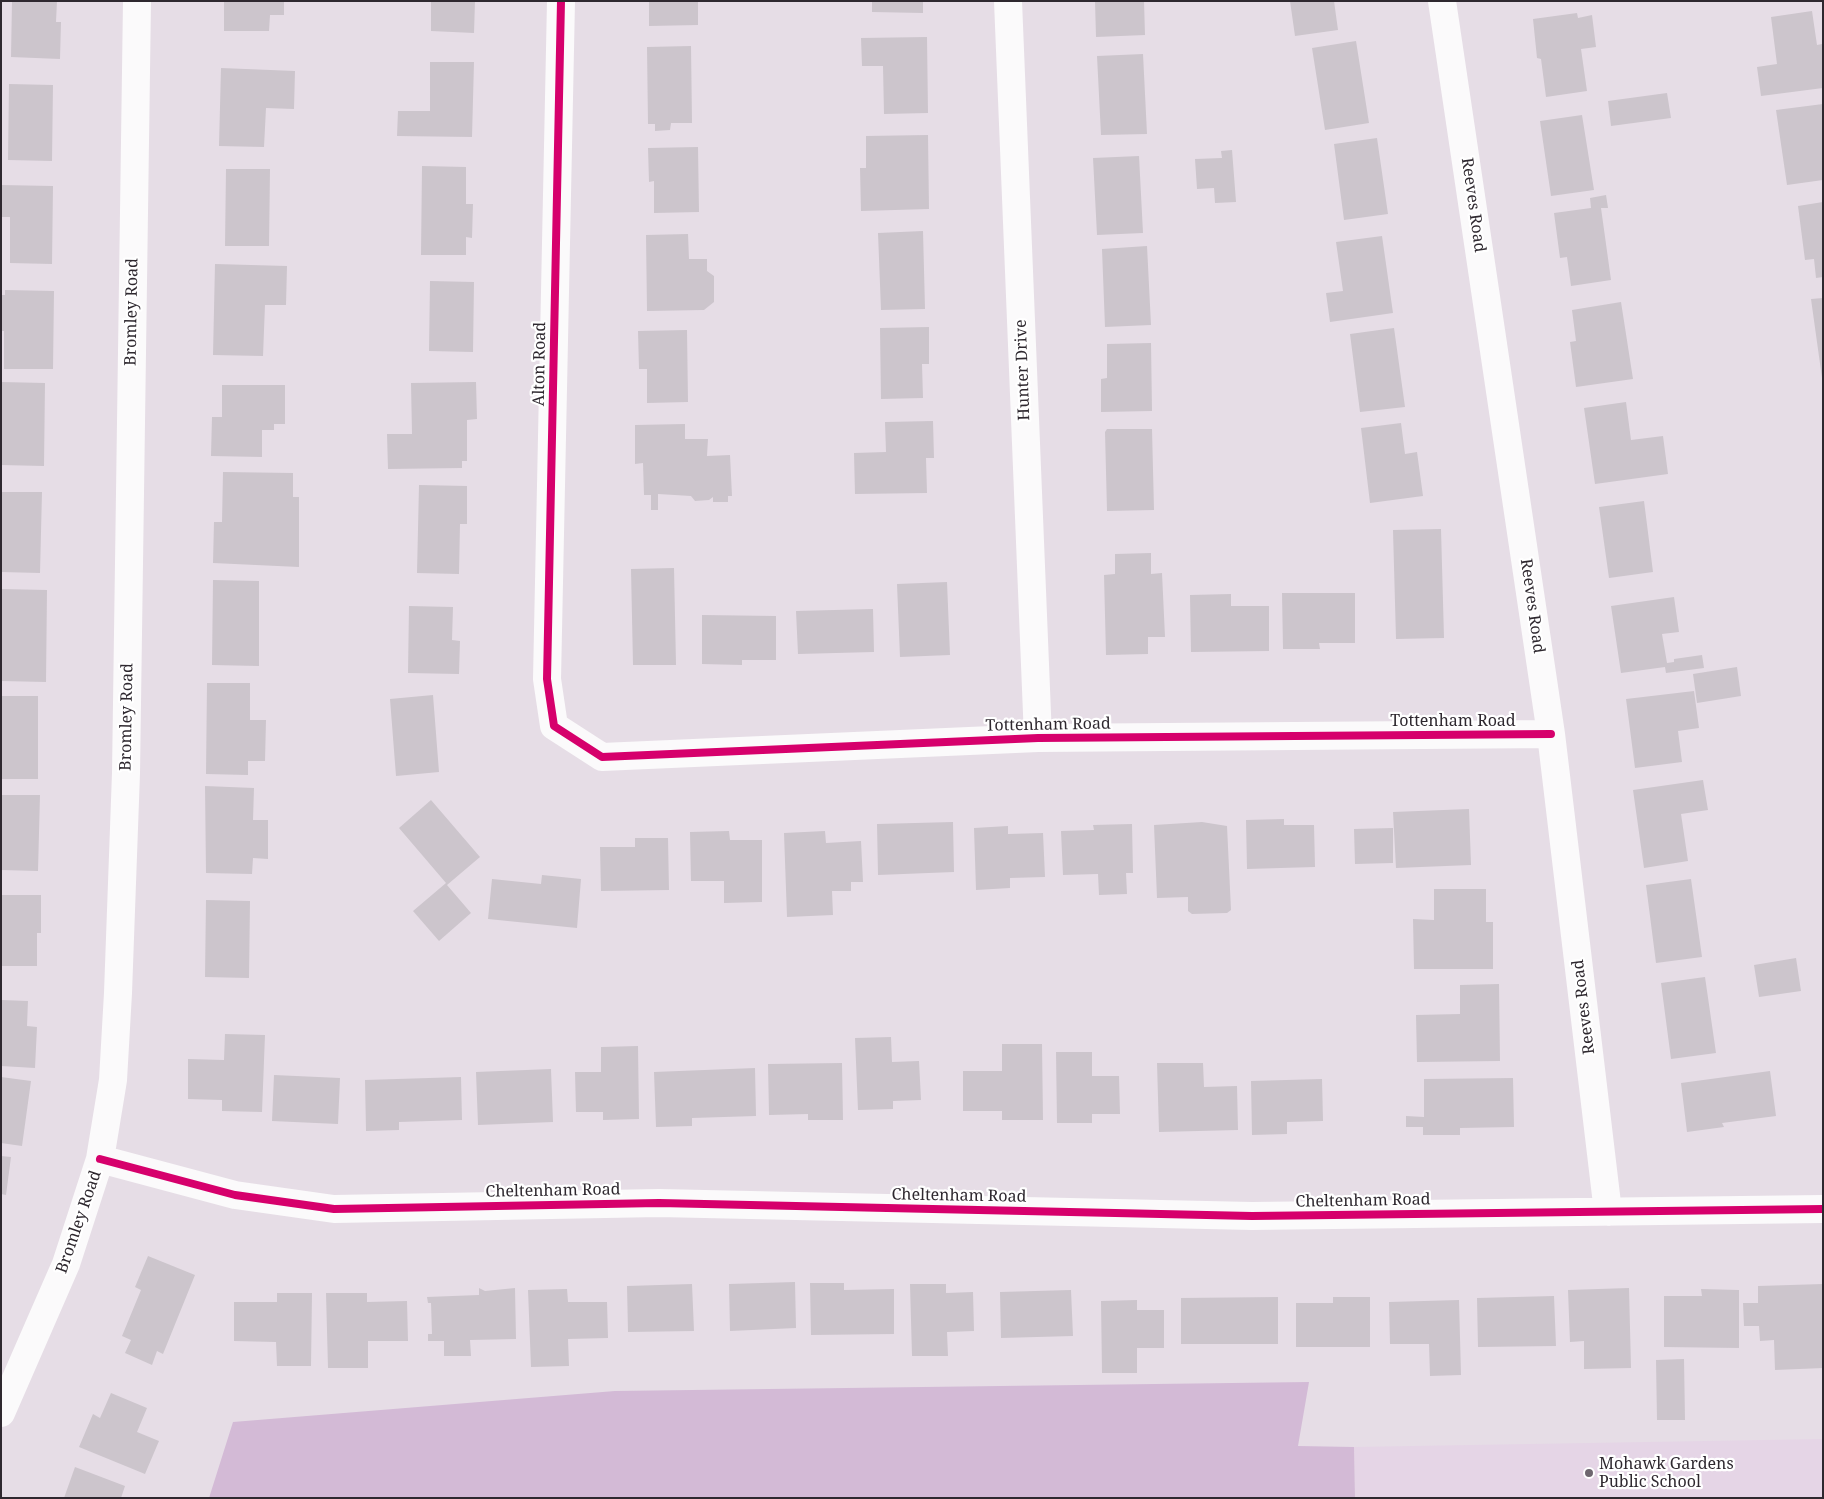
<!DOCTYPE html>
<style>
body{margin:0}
#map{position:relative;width:1824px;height:1499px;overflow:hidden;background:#e6dde6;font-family:"Noto Serif",serif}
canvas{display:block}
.frame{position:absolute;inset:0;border:2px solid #2e282f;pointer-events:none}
</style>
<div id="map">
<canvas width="1824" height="1499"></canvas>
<div class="frame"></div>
</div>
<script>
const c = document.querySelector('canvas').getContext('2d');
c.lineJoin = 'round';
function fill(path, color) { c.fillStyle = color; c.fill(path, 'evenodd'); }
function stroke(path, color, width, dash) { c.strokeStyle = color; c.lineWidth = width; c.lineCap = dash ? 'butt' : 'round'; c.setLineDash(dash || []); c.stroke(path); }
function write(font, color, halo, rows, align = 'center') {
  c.font = font + ' "Noto Serif",serif'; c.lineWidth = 4.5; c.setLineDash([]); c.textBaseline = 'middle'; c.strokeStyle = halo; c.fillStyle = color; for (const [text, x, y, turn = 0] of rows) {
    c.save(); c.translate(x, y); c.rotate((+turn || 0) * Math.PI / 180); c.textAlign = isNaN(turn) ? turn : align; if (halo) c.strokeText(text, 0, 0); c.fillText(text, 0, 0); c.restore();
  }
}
fill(new Path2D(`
 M 1823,1439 L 1823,1498 L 1355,1498 L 1354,1447 Z`), '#e5d5e6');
fill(new Path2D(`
 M 1309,1382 L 1298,1446 L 1354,1447 L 1355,1498 L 209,1498 L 233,1422 L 615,1391 Z`), '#d3bad6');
fill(new Path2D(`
 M 12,1 L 57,1 L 56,22 L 61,22 L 60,59 L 11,57 Z
 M 224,1 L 284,1 L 284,15 L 270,15 L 269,31 L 224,31 Z
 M 431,1 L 475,1 L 474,33 L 431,31 Z
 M 649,1 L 698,1 L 698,25 L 649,26 Z
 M 872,1 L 923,1 L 923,13 L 872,12 Z
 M 1095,1 L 1144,1 L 1145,35 L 1096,37 Z
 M 1290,1 L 1334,1 L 1338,30 L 1295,36 Z
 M 1812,11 L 1817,45 L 1822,44 L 1823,88 L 1761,96 L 1757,67 L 1777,64 L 1771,17 Z
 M 1577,13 L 1578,18 L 1592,15 L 1596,47 L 1581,49 L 1587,91 L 1546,97 L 1541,59 L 1537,58 L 1533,19 Z
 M 927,37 L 928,113 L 884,114 L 883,66 L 862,66 L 861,38 Z
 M 1356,41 L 1369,123 L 1325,130 L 1312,48 Z
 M 691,46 L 692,123 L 671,123 L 670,130 L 655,131 L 655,124 L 648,124 L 647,47 Z
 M 1143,54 L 1147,134 L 1101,135 L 1097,56 Z
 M 430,62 L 474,62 L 472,137 L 397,136 L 398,111 L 430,111 Z
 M 221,68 L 295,71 L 294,109 L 266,108 L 264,147 L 219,146 Z
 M 9,84 L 53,85 L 52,161 L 8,160 Z
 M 1667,93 L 1671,118 L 1611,126 L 1608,101 Z
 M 1823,104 L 1823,180 L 1787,185 L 1776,110 Z
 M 1582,115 L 1594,190 L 1551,196 L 1540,121 Z
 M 928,135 L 929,209 L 861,211 L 860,168 L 866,168 L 866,136 Z
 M 1377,138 L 1388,214 L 1344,220 L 1334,144 Z
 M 698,147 L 699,212 L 654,213 L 654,181 L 649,182 L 648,148 Z
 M 1232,150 L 1236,202 L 1215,203 L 1214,188 L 1197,189 L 1195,159 L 1222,158 L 1221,151 Z
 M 1139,156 L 1143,233 L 1097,235 L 1093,158 Z
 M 422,166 L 466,167 L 466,204 L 473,204 L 472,238 L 466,237 L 466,255 L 421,255 Z
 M 226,169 L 270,169 L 269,246 L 225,246 Z
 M 1,185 L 53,186 L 52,264 L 10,263 L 10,217 L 1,217 Z
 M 1606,195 L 1608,208 L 1601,208 L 1611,280 L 1571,286 L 1567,257 L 1560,258 L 1554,213 L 1591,208 L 1590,198 Z
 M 1823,202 L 1823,277 L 1816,278 L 1814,259 L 1805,260 L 1798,206 Z
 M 923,231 L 925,309 L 881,310 L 878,233 Z
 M 688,234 L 689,259 L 707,259 L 707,271 L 714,276 L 714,302 L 704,310 L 647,311 L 646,235 Z
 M 1382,236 L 1393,313 L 1330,322 L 1326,293 L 1343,291 L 1336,242 Z
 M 1147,246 L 1151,325 L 1105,327 L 1102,249 Z
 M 215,264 L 287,266 L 286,305 L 265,305 L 263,356 L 213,355 Z
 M 430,281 L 474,282 L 473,352 L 429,351 Z
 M 5,290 L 54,291 L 53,369 L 4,369 L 4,331 L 1,331 L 1,295 L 5,295 Z
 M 1823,298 L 1823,377 L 1822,378 L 1811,299 Z
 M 1621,302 L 1633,379 L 1576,387 L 1570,342 L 1576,341 L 1572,310 Z
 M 929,327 L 929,364 L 922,364 L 923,398 L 881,399 L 880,328 Z
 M 1394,328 L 1405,407 L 1360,412 L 1350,334 Z
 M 687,330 L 688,402 L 647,403 L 647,369 L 639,369 L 638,331 Z
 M 1151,343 L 1152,411 L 1101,412 L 1101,379 L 1107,378 L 1107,344 Z
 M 1,382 L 45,383 L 44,466 L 1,465 Z
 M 476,382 L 477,419 L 467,420 L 467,461 L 462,461 L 462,468 L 388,469 L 387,434 L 412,434 L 411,383 Z
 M 222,385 L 285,385 L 285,424 L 274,424 L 274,430 L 262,430 L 262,457 L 211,456 L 212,417 L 222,417 Z
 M 1626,402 L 1631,440 L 1663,436 L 1668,474 L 1595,484 L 1584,408 Z
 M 933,421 L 934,458 L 926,458 L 927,493 L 855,494 L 854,453 L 886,452 L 885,422 Z
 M 1401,423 L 1405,454 L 1417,452 L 1423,496 L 1370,503 L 1361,428 Z
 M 685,424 L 685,439 L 708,439 L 707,456 L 730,455 L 732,496 L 728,496 L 728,502 L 713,502 L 713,497 L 709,500 L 695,501 L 691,496 L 658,494 L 658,510 L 651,510 L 651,495 L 644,495 L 643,463 L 635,464 L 635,425 Z
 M 1107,429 L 1152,429 L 1154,510 L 1107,511 L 1105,432 Z
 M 223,472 L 293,473 L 293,497 L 299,497 L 299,567 L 213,563 L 214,522 L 222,522 Z
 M 419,485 L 467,486 L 467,524 L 460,524 L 459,574 L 417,573 Z
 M 1,492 L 42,492 L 40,573 L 1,572 Z
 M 1644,501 L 1653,572 L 1609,578 L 1599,507 Z
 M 1441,529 L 1444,638 L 1396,639 L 1393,530 Z
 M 1151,553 L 1151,574 L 1162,573 L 1165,637 L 1148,637 L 1148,654 L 1106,655 L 1104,575 L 1115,574 L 1115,554 Z
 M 674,568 L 676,665 L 633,665 L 631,569 Z
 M 213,580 L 259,581 L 259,666 L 212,665 Z
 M 947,582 L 950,655 L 900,657 L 897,584 Z
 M 1,589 L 47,590 L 46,682 L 1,681 Z
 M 1282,593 L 1355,593 L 1355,643 L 1319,643 L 1320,649 L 1283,649 Z
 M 1231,594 L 1231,606 L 1269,606 L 1269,651 L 1191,652 L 1190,595 Z
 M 1674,597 L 1679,632 L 1662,634 L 1667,663 L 1674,662 L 1674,659 L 1702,655 L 1704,668 L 1666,673 L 1665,667 L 1621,673 L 1611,606 Z
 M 409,606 L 453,607 L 452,640 L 460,641 L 459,674 L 408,673 Z
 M 873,609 L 874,652 L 798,654 L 796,611 Z
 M 702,615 L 776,616 L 776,660 L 742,660 L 742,665 L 702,664 Z
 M 1737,667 L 1741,696 L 1697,703 L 1693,674 Z
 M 207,683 L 250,683 L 250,720 L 266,720 L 265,761 L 248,761 L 248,775 L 206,774 Z
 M 1694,691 L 1699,728 L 1678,731 L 1682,762 L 1635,768 L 1626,699 Z
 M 433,695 L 439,772 L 396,776 L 390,699 Z
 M 1,696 L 38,696 L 38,779 L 1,779 Z
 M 1703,780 L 1708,810 L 1681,814 L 1688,861 L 1644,868 L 1633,790 Z
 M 205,786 L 254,788 L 253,820 L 268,820 L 268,859 L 253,858 L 252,874 L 206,873 Z
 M 1,795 L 40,795 L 38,871 L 1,870 Z
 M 431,800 L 480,857 L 447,885 L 471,913 L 439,941 L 413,911 L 446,883 L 399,828 Z
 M 1469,809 L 1471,865 L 1396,868 L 1393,812 Z
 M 1284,819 L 1284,825 L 1314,825 L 1315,867 L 1247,869 L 1246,820 Z
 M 953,822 L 954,872 L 878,875 L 877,824 Z
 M 1202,822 L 1227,826 L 1231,910 L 1227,913 L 1192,914 L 1188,911 L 1188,897 L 1157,898 L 1154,825 Z
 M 1132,824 L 1133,873 L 1126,873 L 1127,894 L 1099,895 L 1098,874 L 1063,875 L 1061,831 L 1094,830 L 1093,825 Z
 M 1008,826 L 1008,834 L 1043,833 L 1045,877 L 1010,878 L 1010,888 L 976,890 L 974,828 Z
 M 1393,828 L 1393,863 L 1355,864 L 1354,829 Z
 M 729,831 L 730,840 L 762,840 L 762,902 L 724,903 L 724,881 L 691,881 L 690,832 Z
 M 825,831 L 826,843 L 861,841 L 863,882 L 851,882 L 851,891 L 832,891 L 833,915 L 787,917 L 784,833 Z
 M 635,838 L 668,838 L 669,890 L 601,891 L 600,847 L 635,847 Z
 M 542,875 L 581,879 L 577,928 L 488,919 L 492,879 L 541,884 Z
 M 1691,879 L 1702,957 L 1656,963 L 1646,885 Z
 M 1434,889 L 1486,889 L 1486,922 L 1493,922 L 1493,969 L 1414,969 L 1413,919 L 1434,920 Z
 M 1,895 L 41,895 L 41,933 L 37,933 L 37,966 L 1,966 Z
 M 206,900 L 250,901 L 249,978 L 205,977 Z
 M 1796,958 L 1801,991 L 1759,997 L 1754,965 Z
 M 1705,977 L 1716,1053 L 1671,1059 L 1661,983 Z
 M 1499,984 L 1500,1061 L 1417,1062 L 1416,1015 L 1460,1014 L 1460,985 Z
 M 1,1000 L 28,1001 L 27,1026 L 37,1027 L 35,1068 L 1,1066 Z
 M 225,1034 L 265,1035 L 262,1112 L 222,1111 L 222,1100 L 188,1099 L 188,1059 L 224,1060 Z
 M 891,1037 L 892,1062 L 919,1061 L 921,1100 L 893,1101 L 893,1109 L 858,1110 L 855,1038 Z
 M 1002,1044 L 1042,1044 L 1043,1120 L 1002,1120 L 1002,1111 L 963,1111 L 963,1071 L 1002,1071 Z
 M 638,1046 L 639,1119 L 603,1120 L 603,1112 L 576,1112 L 575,1072 L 601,1072 L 601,1047 Z
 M 1056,1052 L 1092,1052 L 1092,1076 L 1119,1076 L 1120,1114 L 1092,1114 L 1092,1123 L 1057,1123 Z
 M 842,1063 L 843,1120 L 808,1120 L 808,1114 L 769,1115 L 768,1064 Z
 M 1157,1063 L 1203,1063 L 1204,1087 L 1237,1086 L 1238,1130 L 1159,1132 Z
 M 755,1068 L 756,1116 L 692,1118 L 692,1126 L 656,1127 L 654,1072 Z
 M 551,1069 L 553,1122 L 478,1125 L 476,1072 Z
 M 1770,1071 L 1776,1116 L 1722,1123 L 1724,1127 L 1687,1132 L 1681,1083 Z
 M 274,1075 L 340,1078 L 338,1124 L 272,1121 Z
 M 1,1077 L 31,1081 L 22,1146 L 1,1143 Z
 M 461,1077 L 462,1120 L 399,1122 L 399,1130 L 366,1131 L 365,1080 Z
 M 1513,1078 L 1514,1127 L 1460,1128 L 1460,1135 L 1423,1135 L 1423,1127 L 1406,1127 L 1406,1116 L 1424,1117 L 1424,1079 Z
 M 1322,1079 L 1323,1121 L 1287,1122 L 1287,1134 L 1252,1135 L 1251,1081 Z
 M 1,1156 L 11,1157 L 6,1195 L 1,1194 Z
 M 148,1256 L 195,1275 L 163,1354 L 157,1351 L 152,1365 L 125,1353 L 131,1340 L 122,1336 L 141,1290 L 135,1287 Z
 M 795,1282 L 796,1328 L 730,1331 L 729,1284 Z
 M 810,1283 L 844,1283 L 844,1290 L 894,1289 L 894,1334 L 811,1335 Z
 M 692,1284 L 694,1331 L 628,1332 L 627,1286 Z
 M 910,1284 L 946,1284 L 946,1293 L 973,1292 L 974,1331 L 947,1332 L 948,1356 L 912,1356 Z
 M 1823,1284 L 1823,1368 L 1775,1370 L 1774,1340 L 1760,1341 L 1759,1326 L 1744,1326 L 1743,1303 L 1758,1303 L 1758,1286 Z
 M 479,1288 L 485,1291 L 515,1288 L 516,1339 L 470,1340 L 471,1356 L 444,1356 L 444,1341 L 428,1341 L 428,1334 L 432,1334 L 431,1303 L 428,1303 L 427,1297 L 479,1295 Z
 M 1629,1288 L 1631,1368 L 1584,1369 L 1584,1341 L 1570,1342 L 1568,1290 Z
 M 567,1289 L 568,1302 L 607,1302 L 608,1338 L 568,1339 L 569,1366 L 531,1367 L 528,1290 Z
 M 1701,1289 L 1739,1290 L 1739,1348 L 1664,1347 L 1664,1296 L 1702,1296 Z
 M 1071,1290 L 1073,1336 L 1001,1338 L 1000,1292 Z
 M 277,1293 L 312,1293 L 311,1366 L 277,1366 L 276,1342 L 234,1341 L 234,1302 L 277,1302 Z
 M 326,1293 L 367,1293 L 367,1302 L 407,1301 L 408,1341 L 368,1341 L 368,1368 L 328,1368 Z
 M 1554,1296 L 1556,1346 L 1478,1347 L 1477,1298 Z
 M 1278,1297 L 1278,1344 L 1181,1344 L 1181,1298 Z
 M 1333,1297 L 1370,1297 L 1370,1347 L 1296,1347 L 1296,1303 L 1333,1303 Z
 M 1137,1300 L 1137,1310 L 1164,1310 L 1164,1348 L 1137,1348 L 1137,1373 L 1102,1373 L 1101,1301 Z
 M 1459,1300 L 1461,1375 L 1430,1376 L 1429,1344 L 1390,1344 L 1389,1302 Z
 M 1684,1359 L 1685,1420 L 1657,1420 L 1656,1360 Z
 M 111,1393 L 147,1408 L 137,1432 L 159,1441 L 145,1474 L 79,1447 L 93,1414 L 100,1418 Z
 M 75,1467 L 125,1486 L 121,1498 L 64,1498 Z`), '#ccc5cc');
stroke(new Path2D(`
 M 561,1 L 547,679 L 554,726 L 602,757 L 1038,738 L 1551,734
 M 1008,1 L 1038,738
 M 1442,1 L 1551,734 L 1608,1212
 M 100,1159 L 235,1195 L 334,1209 L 659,1203 L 1252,1216 L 1823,1209
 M 1,1413 L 66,1264 L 100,1159 L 113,1080 L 118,993 L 126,773 L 137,1`), '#fbfafb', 28);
stroke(new Path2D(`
 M 561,1 L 547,679 L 554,726 L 602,757 L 1038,738 L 1551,734
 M 100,1159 L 235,1195 L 334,1209 L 659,1203 L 1252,1216 L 1823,1209`), '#d6006c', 8);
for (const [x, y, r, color] of [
 [1589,1473,5,"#6e676f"]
]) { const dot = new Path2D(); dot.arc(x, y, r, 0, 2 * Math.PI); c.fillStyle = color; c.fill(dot); stroke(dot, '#fff', 2); }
write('16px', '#2e282f', '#fff', [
 ["Reeves Road",1473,205,82],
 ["Bromley Road",132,312,-89],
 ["Alton Road",540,364,-89],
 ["Hunter Drive",1023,370,-92],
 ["Reeves Road",1532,606,82],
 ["Bromley Road",127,717,-89],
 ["Tottenham Road",1453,721],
 ["Tottenham Road",1048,725,-1],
 ["Reeves Road",1584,1007,-97],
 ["Cheltenham Road",553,1191,-1],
 ["Cheltenham Road",959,1196,1],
 ["Cheltenham Road",1363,1201,-1],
 ["Bromley Road",79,1222,-71]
]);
write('16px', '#2e282f', '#fff', [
 ["Mohawk Gardens",1599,1464],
 ["Public School",1599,1482]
], 'left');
</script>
